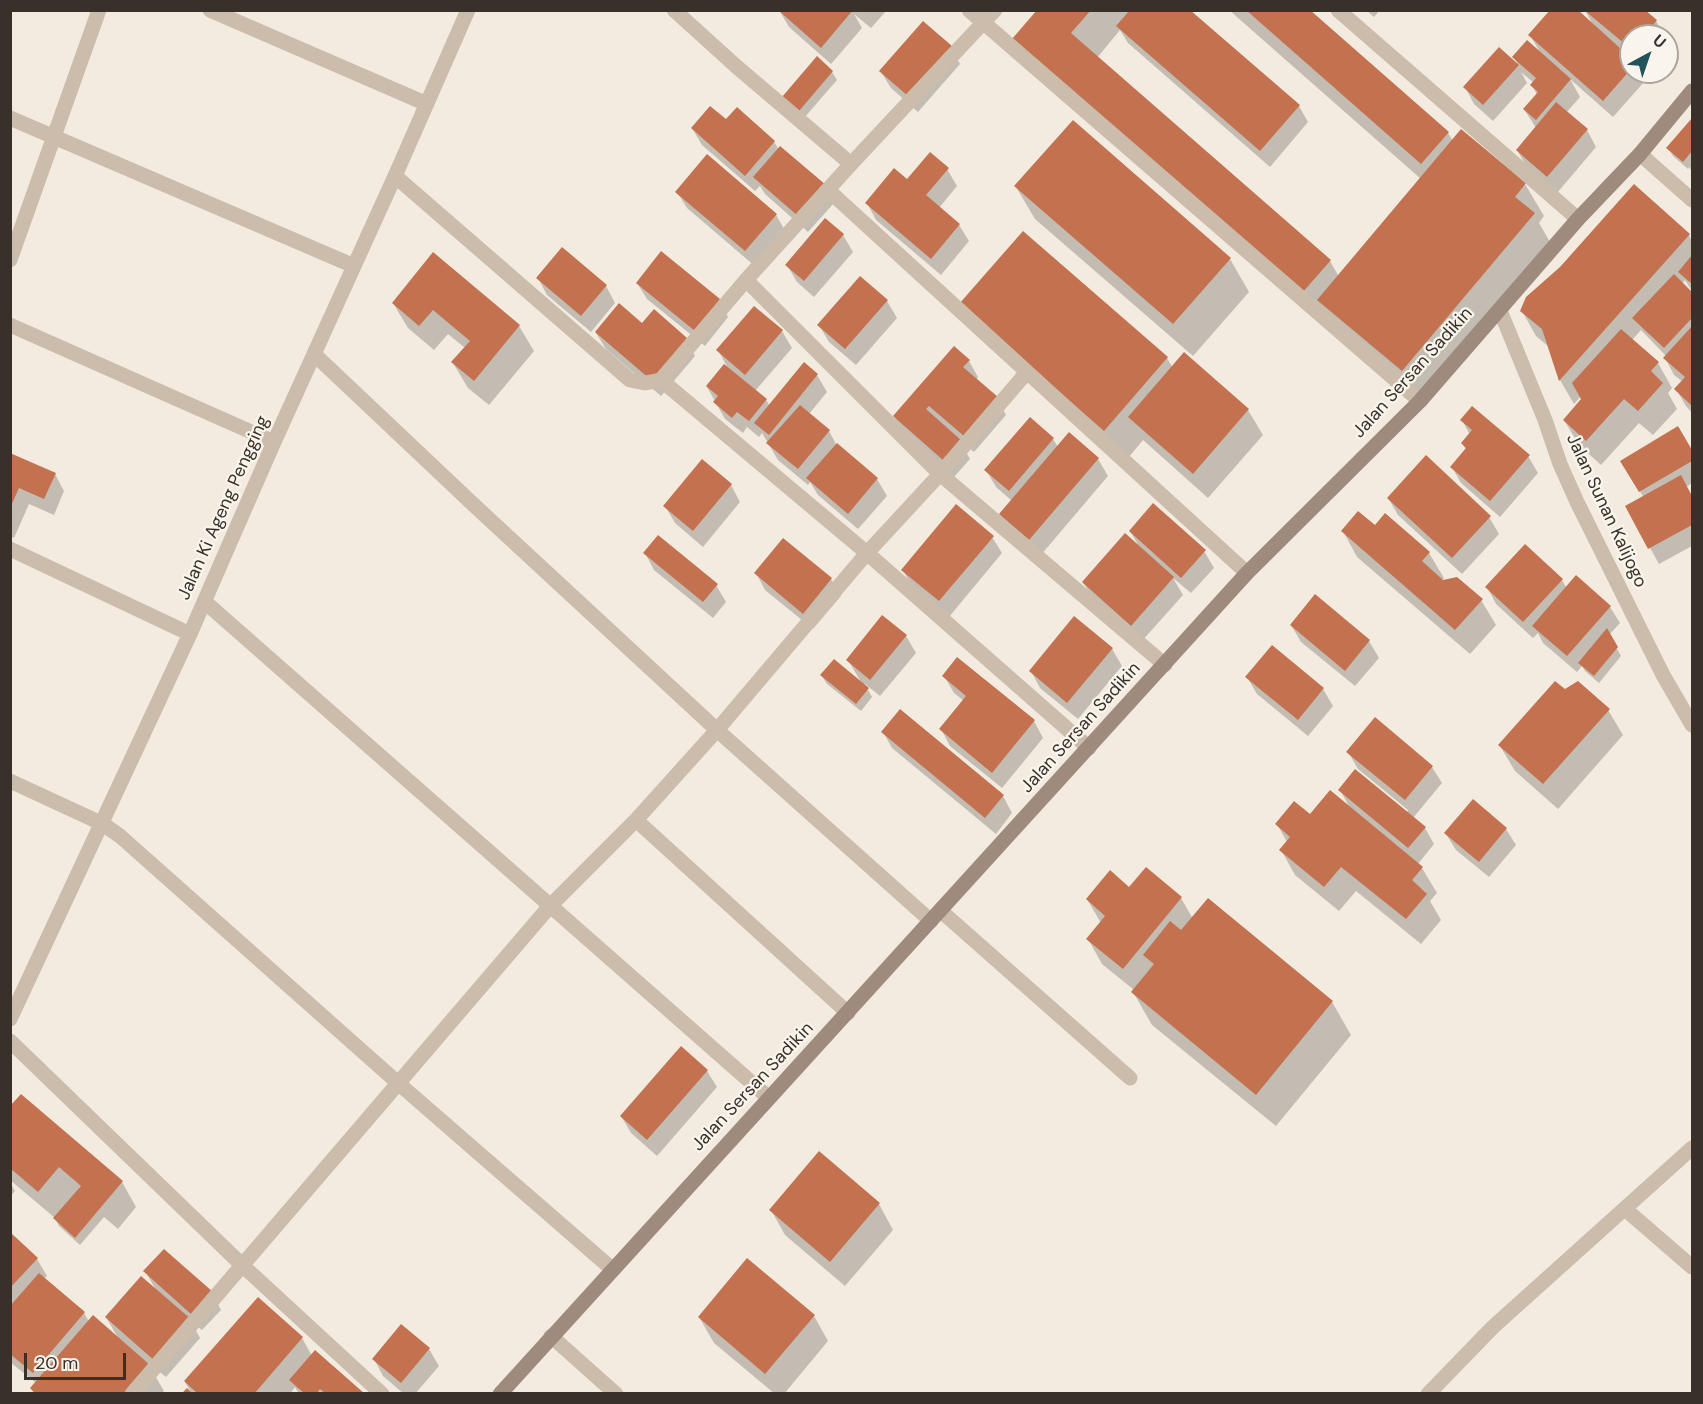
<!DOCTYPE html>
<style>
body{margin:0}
#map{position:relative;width:1703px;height:1404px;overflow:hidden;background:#f3ebe0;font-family:"DM Sans",sans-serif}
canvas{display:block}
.frame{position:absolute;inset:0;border:12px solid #39302a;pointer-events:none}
.north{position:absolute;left:1619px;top:24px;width:60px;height:60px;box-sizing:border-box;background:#faf5ec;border:2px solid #ada69e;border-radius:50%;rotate:40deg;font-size:16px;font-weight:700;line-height:24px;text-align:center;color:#39302a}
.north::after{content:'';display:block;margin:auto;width:21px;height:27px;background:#21535a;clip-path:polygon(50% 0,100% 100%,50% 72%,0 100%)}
.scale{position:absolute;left:24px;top:1353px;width:102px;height:27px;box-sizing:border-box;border:3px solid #39302a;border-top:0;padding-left:8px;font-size:18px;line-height:21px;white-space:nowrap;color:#39302a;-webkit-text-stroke:4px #faf5ec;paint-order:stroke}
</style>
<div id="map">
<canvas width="1703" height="1404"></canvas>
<div class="frame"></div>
<div class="north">U</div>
<div class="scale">20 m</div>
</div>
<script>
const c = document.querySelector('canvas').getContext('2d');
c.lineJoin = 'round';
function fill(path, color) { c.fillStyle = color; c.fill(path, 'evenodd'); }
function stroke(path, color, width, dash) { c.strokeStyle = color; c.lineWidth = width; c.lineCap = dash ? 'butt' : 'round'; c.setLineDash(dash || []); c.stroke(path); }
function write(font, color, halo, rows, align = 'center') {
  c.font = font + ' "DM Sans",sans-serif'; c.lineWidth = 4.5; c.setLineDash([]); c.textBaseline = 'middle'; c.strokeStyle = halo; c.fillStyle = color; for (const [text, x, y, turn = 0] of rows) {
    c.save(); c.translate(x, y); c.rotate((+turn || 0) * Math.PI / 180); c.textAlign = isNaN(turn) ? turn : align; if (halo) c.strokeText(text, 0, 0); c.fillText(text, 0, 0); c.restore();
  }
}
fill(new Path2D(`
 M 779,10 L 887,10 L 871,28 L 854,14 L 862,28 L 831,64 L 789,27 Z
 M 1039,10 L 1188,10 L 1299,106 L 1308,122 L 1270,167 L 1128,43 L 1120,30 L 1097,58 L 1330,261 L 1339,277 L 1421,179 L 1229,10 L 1308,10 L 1448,133 L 1453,141 L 1525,184 L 1544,216 L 1539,223 L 1553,247 L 1422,403 L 1338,333 Z
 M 1366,10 L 1380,10 L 1374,17 Z
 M 1585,10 L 1643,10 L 1656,21 L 1665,36 L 1631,36 L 1631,72 L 1640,72 L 1645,81 L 1613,117 L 1570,79 L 1580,97 L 1566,113 L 1587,130 L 1596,147 L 1557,193 L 1527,167 L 1517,150 L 1536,128 L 1524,109 L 1537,95 L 1532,85 L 1534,83 L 1521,72 L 1527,83 L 1493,121 L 1474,104 L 1465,87 L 1499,49 L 1519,68 L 1514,57 L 1541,54 L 1530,35 L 1593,25 Z
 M 951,47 L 960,64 L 918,112 L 891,88 L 881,72 Z
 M 817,59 L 832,72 L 837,80 L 804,118 L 788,105 Z
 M 726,121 L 774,142 L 779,150 L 834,203 L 808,232 L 765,194 L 760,186 L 755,191 L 702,145 L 692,128 Z
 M 1692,121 L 1692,172 L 1689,167 L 1688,169 L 1673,156 L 1668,148 Z
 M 947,169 L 957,186 L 939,208 L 959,225 L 969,241 L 941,275 L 876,220 L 867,203 L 907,182 Z
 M 1016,187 L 1230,259 L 1249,292 L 1193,356 L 1035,219 Z
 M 677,192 L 776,215 L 786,232 L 756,267 L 687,208 Z
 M 825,220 L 843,235 L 853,252 L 814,297 L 797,282 L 787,265 Z
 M 1023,233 L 1167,358 L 1173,368 L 1184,355 L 1248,410 L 1263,435 L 1208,498 L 1143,440 L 1124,463 L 980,337 Z
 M 1689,235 L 1692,242 L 1692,291 L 1685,280 L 1682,284 L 1692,294 L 1692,413 L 1686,406 L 1676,389 L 1683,382 L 1674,375 L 1665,358 L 1666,356 L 1641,330 L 1632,340 L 1658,363 L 1672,388 L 1668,393 L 1677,409 L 1653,435 L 1639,423 L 1601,465 L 1579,445 L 1564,420 L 1583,400 L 1581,396 L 1574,404 L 1560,380 L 1549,347 L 1536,336 L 1522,311 Z
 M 434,254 L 519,326 L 534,351 L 489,405 L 468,388 L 453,363 L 465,348 L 448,334 L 434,350 L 408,328 L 393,303 Z
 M 538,278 L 606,286 L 615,303 L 591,332 L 547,295 Z
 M 637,283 L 719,300 L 728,317 L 705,346 L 647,299 Z
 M 887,301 L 897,318 L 856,365 L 829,342 L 819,325 Z
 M 643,325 L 685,339 L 695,356 L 661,396 L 606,349 L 596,333 Z
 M 782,331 L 792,348 L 755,391 L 766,400 L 770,406 L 804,364 L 817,375 L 827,392 L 809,414 L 829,431 L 837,446 L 877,479 L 887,496 L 858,529 L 818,495 L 810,482 L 808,485 L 778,460 L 762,433 L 759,437 L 747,427 L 743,433 L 725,419 L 707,387 L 729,370 L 718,350 Z
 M 969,361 L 978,377 L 976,380 L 997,398 L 1006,415 L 974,452 L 959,440 L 970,459 L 954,477 L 904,433 L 894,416 Z
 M 1462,420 L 1528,456 L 1538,473 L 1500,517 L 1461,483 L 1452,467 L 1466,449 L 1462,443 L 1470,435 Z
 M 1677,428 L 1692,453 L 1692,483 L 1686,487 L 1692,498 L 1692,546 L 1659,564 L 1627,507 L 1644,498 L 1622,461 Z
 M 1053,439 L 1058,447 L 1098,459 L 1108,476 L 1040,556 L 1010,531 L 1000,514 L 1012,501 L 996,487 L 986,470 Z
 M 10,454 L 55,474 L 64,491 L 54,515 L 29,504 L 14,538 L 10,536 Z
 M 731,485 L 740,502 L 703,547 L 675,523 L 665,506 Z
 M 1388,498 L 1489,517 L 1499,534 L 1462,574 L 1398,515 Z
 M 1385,515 L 1429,553 L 1444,578 L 1440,582 L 1481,600 L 1496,625 L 1470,654 L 1357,557 L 1343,531 L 1375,527 Z
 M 1130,531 L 1204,551 L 1214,568 L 1191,593 L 1173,578 L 1183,595 L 1141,642 L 1093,599 L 1083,582 L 1140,548 Z
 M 992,537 L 1002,553 L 949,617 L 912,587 L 903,570 Z
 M 784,540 L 831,579 L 841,596 L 813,629 L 765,590 L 756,573 Z
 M 1525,546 L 1562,580 L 1567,589 L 1610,607 L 1620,623 L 1609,635 L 1621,656 L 1599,683 L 1585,671 L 1582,666 L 1577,672 L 1543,643 L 1538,633 L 1533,638 L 1496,604 L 1487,587 Z
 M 645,553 L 716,585 L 726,602 L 713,618 L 654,570 Z
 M 1315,596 L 1369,641 L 1379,658 L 1355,686 L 1301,642 L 1291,625 Z
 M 906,636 L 916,653 L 880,696 L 864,683 L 872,697 L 861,711 L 827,684 L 822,676 L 861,682 L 848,660 Z
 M 1273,647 L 1323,689 L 1333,706 L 1308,736 L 1257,694 L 1247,677 Z
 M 1112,649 L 1122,666 L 1078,719 L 1040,688 L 1031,671 Z
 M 944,676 L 1034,721 L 1043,738 L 1002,788 L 950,746 L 941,729 L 964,701 L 954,693 Z
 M 1564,691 L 1608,710 L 1623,735 L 1558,809 L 1515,771 L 1500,746 Z
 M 883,732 L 1003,796 L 1012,813 L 996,834 L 892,748 Z
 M 1348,752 L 1432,767 L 1442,783 L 1413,818 L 1425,828 L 1434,844 L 1418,864 L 1422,868 L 1437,893 L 1430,901 L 1441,920 L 1421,944 L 1356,891 L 1339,911 L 1295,875 L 1281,850 L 1287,842 L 1277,824 L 1350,808 L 1340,790 L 1407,813 L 1408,810 L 1358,769 Z
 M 1506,829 L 1516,845 L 1489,877 L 1456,850 L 1446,834 Z
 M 1181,898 L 1193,919 L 1332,1002 L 1351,1035 L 1276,1126 L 1152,1025 L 1133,992 L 1134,990 L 1102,964 L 1088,939 L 1101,923 L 1087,899 Z
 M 707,1071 L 717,1087 L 657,1156 L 631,1133 L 621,1116 Z
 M 10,1109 L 122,1182 L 136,1207 L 118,1229 L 104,1217 L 80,1245 L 59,1226 L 55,1218 L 10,1180 Z
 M 819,1154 L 879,1204 L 893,1230 L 845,1286 L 785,1235 L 771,1210 Z
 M 10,1183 L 15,1191 L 10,1196 Z
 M 10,1234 L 37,1259 L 47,1276 L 44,1279 L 84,1313 L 89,1322 L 118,1338 L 106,1317 L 156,1290 L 145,1271 L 212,1293 L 221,1310 L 202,1330 L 190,1320 L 200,1338 L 166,1377 L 147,1362 L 164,1391 L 161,1394 L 34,1394 L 31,1388 L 36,1383 L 10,1362 Z
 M 258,1299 L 302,1338 L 312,1356 L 363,1394 L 299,1394 L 295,1387 L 290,1394 L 192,1394 L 185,1382 Z
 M 814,1316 L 828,1341 L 784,1394 L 775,1394 L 714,1343 L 699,1317 Z
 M 429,1349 L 439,1366 L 415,1394 L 404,1394 L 383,1376 L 374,1359 Z`), '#0003');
fill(new Path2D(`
 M 778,10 L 853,10 L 821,48 Z
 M 1037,10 L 1091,10 L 1071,33 L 1331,260 L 1302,293 L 1012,39 Z
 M 1130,10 L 1190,10 L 1300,105 L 1260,151 L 1116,26 Z
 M 1246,10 L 1310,10 L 1449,132 L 1421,164 Z
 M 1550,10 L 1578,10 L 1631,58 L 1631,69 L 1603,101 L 1528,35 Z
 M 1584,10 L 1645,10 L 1657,20 L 1645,36 L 1631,36 L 1631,49 Z
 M 923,21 L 952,46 L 908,96 L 879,71 Z
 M 1527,40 L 1571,79 L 1536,120 L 1523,109 L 1538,92 L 1530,85 L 1536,78 L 1512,57 Z
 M 1499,47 L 1519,65 L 1483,105 L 1463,87 Z
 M 817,56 L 833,71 L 799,111 L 782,97 Z
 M 1556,102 L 1588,129 L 1547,177 L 1516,150 Z
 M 710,106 L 726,119 L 737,107 L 775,141 L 745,176 L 691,128 Z
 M 1692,118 L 1692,151 L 1683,162 L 1666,148 Z
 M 1073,120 L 1231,258 L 1173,324 L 1014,186 Z
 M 1461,129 L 1526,183 L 1515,197 L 1535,213 L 1402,371 L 1317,300 Z
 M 780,146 L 826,185 L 798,216 L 753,177 Z
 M 930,152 L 949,168 L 926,195 L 960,224 L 931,259 L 865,203 L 894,168 L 907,179 Z
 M 707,154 L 777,214 L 745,251 L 675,192 Z
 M 1634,184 L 1690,234 L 1559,381 L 1542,329 L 1520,311 L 1526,297 L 1560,267 Z
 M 825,218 L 844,234 L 804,281 L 785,265 Z
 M 1023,231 L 1168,357 L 1104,431 L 959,304 Z
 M 562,247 L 607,285 L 581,316 L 536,278 Z
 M 661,251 L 720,299 L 695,331 L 636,283 Z
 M 433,252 L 520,325 L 474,381 L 451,362 L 470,341 L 433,310 L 419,326 L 392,303 Z
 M 1692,255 L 1692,284 L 1678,272 Z
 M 1674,274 L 1692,292 L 1692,318 L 1664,348 L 1632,318 Z
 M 860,276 L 888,300 L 845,349 L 817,325 Z
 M 619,303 L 642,323 L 654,309 L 687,338 L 651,380 L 595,332 Z
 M 754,306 L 783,330 L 745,375 L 716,350 Z
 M 1692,326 L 1692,406 L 1674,389 L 1685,377 L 1663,358 Z
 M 1621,329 L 1659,362 L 1651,371 L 1663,383 L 1638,411 L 1624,399 L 1586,441 L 1563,420 L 1581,399 L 1572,383 Z
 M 954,346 L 970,360 L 963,367 L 998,397 L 964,436 L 929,406 L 926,409 L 962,441 L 944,461 L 893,416 Z
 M 1184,352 L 1249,409 L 1193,474 L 1128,417 Z
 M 804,362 L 818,374 L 769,435 L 754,423 Z
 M 724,364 L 767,399 L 749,421 L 737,412 L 732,418 L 713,402 L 718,396 L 706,386 Z
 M 800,405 L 830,430 L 798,469 L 766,443 Z
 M 1472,406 L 1530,455 L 1490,501 L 1450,467 L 1466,448 L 1461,443 L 1472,430 L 1460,420 Z
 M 1030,417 L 1054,438 L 1009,491 L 984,470 Z
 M 1678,426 L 1692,450 L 1692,461 L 1639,492 L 1620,461 Z
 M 1069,432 L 1099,458 L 1029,540 L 999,514 Z
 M 837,443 L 878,478 L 848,514 L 806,478 Z
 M 10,453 L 56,473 L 44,499 L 19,488 L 10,508 Z
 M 1426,455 L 1491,516 L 1452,558 L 1387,498 Z
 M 702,459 L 732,484 L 693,531 L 663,506 Z
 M 1681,475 L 1692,496 L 1692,525 L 1648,549 L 1625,506 Z
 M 1153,503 L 1206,550 L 1181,578 L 1129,531 Z
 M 956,504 L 994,536 L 939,601 L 901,570 Z
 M 1358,511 L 1375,525 L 1385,513 L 1430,552 L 1422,561 L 1443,580 L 1457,577 L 1483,599 L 1455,630 L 1341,531 Z
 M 1125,533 L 1174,577 L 1131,626 L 1082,582 Z
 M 658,535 L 718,584 L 703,602 L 643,553 Z
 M 783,538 L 832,578 L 803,614 L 754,573 Z
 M 1525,544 L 1563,579 L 1523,622 L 1485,587 Z
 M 1576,575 L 1611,606 L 1567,656 L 1532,626 Z
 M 1315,594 L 1370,640 L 1345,671 L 1290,625 Z
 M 882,615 L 907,635 L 870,680 L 846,660 Z
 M 1074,616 L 1113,648 L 1067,703 L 1029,671 Z
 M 1607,628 L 1618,647 L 1594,676 L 1578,663 Z
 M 1272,645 L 1324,688 L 1298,720 L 1245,677 Z
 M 957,657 L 1035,720 L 992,773 L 939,729 L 966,696 L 942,676 Z
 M 834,659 L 869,688 L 856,704 L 820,675 Z
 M 1555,681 L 1565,689 L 1578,681 L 1610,709 L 1543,784 L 1498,745 Z
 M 900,709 L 1004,795 L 985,818 L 881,732 Z
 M 1375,717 L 1433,766 L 1405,800 L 1346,752 Z
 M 1355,769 L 1426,827 L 1408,848 L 1338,790 Z
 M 1330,790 L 1423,867 L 1412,880 L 1427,894 L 1406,919 L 1341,867 L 1324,887 L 1279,850 L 1290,837 L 1275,824 L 1294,801 L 1310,814 Z
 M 1473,799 L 1507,828 L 1479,862 L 1444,833 Z
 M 1146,867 L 1182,897 L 1123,969 L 1086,939 L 1105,916 L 1086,899 L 1110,870 L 1129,887 Z
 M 1208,898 L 1333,1001 L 1256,1095 L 1131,992 L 1154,964 L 1143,955 L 1170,921 L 1181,930 Z
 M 681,1046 L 708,1070 L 647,1140 L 620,1116 Z
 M 21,1094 L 123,1181 L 75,1238 L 53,1218 L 81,1186 L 59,1167 L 38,1192 L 10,1168 L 10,1106 Z
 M 819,1151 L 880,1203 L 830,1262 L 769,1210 Z
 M 10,1232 L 38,1258 L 10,1288 Z
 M 164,1249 L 213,1292 L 192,1315 L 143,1271 Z
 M 747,1258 L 815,1315 L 765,1374 L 698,1317 Z
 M 39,1273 L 85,1312 L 33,1373 L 10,1354 L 10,1306 Z
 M 141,1276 L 192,1320 L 156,1362 L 105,1317 Z
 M 258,1297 L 303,1337 L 254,1394 L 198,1394 L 184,1381 Z
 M 93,1315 L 150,1365 L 125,1394 L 36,1394 L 30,1388 Z
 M 401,1324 L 430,1348 L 401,1383 L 372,1359 Z
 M 315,1350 L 365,1394 L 326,1394 L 320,1389 L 316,1394 L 305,1394 L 289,1380 Z
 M 187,1388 L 193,1394 L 181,1394 Z`), '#c3714e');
stroke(new Path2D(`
 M 941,911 L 1130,1078`), '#cbbcac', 15);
stroke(new Path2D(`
 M 210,10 L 427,104
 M 674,10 L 737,67 L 851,164
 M 969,10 L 1420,401
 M 1338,10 L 1578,219
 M 10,118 L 354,266
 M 1640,154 L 1692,200
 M 395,176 L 630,380 L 645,383 L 661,380 L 746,280 L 851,164 L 995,10
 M 828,190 L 1247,573
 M 10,260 L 99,10
 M 746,280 L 940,474 L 1165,665
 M 1499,308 L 1545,420 L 1560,464 L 1577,502 L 1663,675 L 1692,725
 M 10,325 L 274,442
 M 314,354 L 476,507 L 717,730 L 931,921
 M 661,380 L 867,553 L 1089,748
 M 10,549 L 190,634
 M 205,602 L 769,1098
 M 10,781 L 103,824 L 120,836 L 398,1083 L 612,1269
 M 636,820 L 848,1013
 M 10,1019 L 190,634 L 274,442 L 395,176 L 468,10
 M 10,1041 L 242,1265 L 382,1394
 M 1625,1209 L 1692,1267
 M 551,1336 L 616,1394
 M 132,1394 L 550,906 L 636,820 L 717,730 L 867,553 L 940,474 L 1027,372
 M 1428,1394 L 1493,1327 L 1692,1148`), '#cbbcac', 15);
stroke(new Path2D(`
 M 500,1394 L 1247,573 L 1420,401 L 1578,219 L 1640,154 L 1692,91`), '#9f8b7d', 15);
write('18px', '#39302a', '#faf5ec', [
 ["Jalan Sersan Sadikin",1413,373,-48],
 ["Jalan Ki Ageng Pengging",224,508,-66],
 ["Jalan Sunan Kalijogo",1606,511,65],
 ["Jalan Sersan Sadikin",1081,728,-48],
 ["Jalan Sersan Sadikin",753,1087,-47]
]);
</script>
